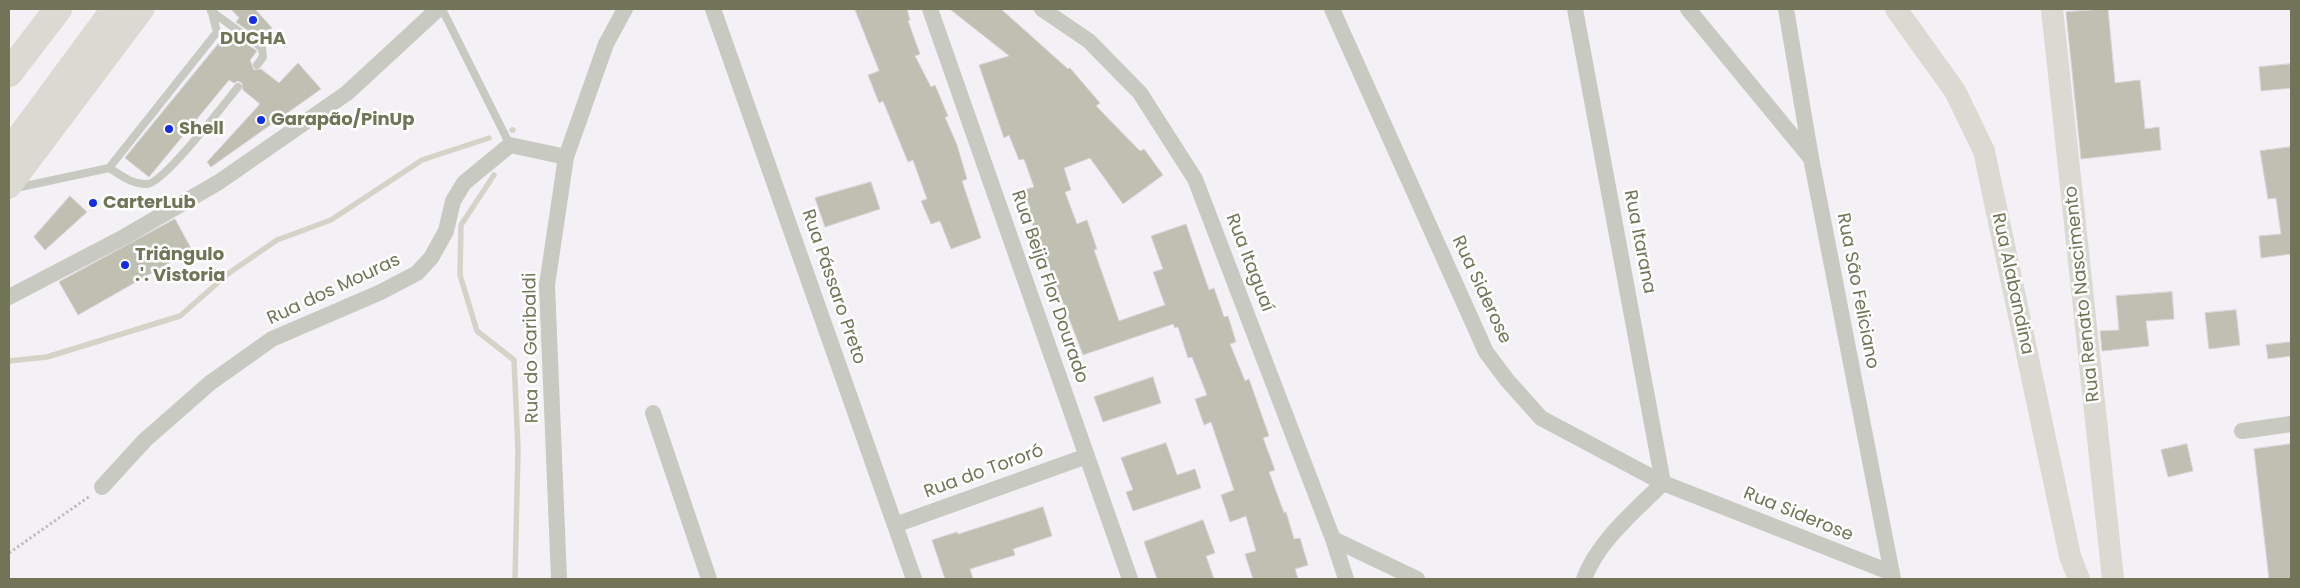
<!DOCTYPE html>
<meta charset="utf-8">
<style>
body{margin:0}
#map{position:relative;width:2300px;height:588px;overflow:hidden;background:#f4f1f6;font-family:Poppins,sans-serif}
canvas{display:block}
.frame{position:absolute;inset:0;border:10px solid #717456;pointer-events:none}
</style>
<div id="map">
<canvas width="2300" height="588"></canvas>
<div class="frame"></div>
</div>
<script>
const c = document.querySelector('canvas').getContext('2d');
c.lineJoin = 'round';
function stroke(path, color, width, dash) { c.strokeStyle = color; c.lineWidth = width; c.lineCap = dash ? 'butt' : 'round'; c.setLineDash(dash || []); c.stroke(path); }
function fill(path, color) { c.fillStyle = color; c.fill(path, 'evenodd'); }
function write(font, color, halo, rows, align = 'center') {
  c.font = font + ' Poppins,sans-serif'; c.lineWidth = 5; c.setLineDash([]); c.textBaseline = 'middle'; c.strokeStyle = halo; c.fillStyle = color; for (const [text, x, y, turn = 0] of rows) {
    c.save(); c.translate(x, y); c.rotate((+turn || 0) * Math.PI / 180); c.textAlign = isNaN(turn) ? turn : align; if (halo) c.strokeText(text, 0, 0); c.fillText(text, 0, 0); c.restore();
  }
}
stroke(new Path2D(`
 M 512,130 L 513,130
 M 494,175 L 461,225 L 460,275 L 477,331 L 514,360 L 518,449 L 515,579
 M 9,361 L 47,357 L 180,316 L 229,273 L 277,240 L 331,220 L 422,160 L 489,138`), '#d5d3c7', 5.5);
const building = new Path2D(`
 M 231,9 L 255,9 L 272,28 L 259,39 L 236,22 L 239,18 Z
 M 855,9 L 907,9 L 910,20 L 908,21 L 920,54 L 915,56 L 931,87 L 935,85 L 948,116 L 945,117 L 957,145 L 967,179 L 962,181 L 981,238 L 951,249 L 940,221 L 931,224 L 921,201 L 927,199 L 913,160 L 908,162 L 883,101 L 879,103 L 868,75 L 879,71 Z
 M 950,9 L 1001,9 L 1068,69 L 1070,68 L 1100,103 L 1096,106 L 1140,151 L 1144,149 L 1163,175 L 1123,204 L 1090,158 L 1064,168 L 1071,190 L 1065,192 L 1077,224 L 1087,220 L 1097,249 L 1094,250 L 1119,321 L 1165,305 L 1153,272 L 1163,269 L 1151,236 L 1186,224 L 1209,290 L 1214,288 L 1224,317 L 1228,316 L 1236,342 L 1230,344 L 1245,381 L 1249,379 L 1269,436 L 1263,438 L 1275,470 L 1269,472 L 1284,513 L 1286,512 L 1294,539 L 1300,538 L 1308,565 L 1295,569 L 1298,579 L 1253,579 L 1245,554 L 1256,551 L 1246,516 L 1230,522 L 1221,495 L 1234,490 L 1211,422 L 1204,425 L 1195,399 L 1207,395 L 1192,357 L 1188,358 L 1178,327 L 1175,328 L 1173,324 L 1083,355 L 1049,266 L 1047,266 L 1027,209 L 1030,208 L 1024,190 L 1034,187 L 1024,159 L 1019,160 L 1009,135 L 1004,138 L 979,65 L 1009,56 Z
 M 2108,9 L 2115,83 L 2140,80 L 2145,129 L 2159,127 L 2161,150 L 2081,159 L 2066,12 Z
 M 229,31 L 257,51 L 250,60 L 254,70 L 261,69 L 279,83 L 298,63 L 321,89 L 211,167 L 207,162 L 260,104 L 243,90 L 242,83 L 238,81 L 234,83 L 229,80 L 149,177 L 125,158 Z
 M 2291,64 L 2291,88 L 2261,91 L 2259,67 Z
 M 2291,147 L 2291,254 L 2261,258 L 2259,236 L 2281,234 L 2276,198 L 2268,199 L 2260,151 Z
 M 871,182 L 880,209 L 825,227 L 815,198 Z
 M 70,196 L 87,212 L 45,250 L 34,237 Z
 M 175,219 L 192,250 L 78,315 L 59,282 Z
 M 2172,292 L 2174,319 L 2146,321 L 2149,346 L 2102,351 L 2100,331 L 2119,330 L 2116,296 Z
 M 2236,310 L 2240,345 L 2209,349 L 2205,313 Z
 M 2291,342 L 2291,356 L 2268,359 L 2266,345 Z
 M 1153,377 L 1161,403 L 1103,422 L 1094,397 Z
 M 1166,443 L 1177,475 L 1195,469 L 1201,488 L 1133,511 L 1126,492 L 1133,490 L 1121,458 Z
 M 2187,444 L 2193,471 L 2168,477 L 2161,450 Z
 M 2291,444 L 2291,579 L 2269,579 L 2254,449 Z
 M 1043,507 L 1052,536 L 1013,549 L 1015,555 L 970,569 L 973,579 L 945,579 L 932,540 L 957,532 L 958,534 Z
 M 1203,520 L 1215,553 L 1206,556 L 1214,579 L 1157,579 L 1144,542 Z`);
fill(building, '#bfbfb2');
stroke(building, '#d6d4d7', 1);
stroke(new Path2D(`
 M 9,553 L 90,496`), '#bfc0ba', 3, [2.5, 2.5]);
stroke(new Path2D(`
 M 442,9 L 510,145
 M 211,11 L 262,48 L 263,57 L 257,65
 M 109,168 C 121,175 132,185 147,184 C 164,183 224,104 238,87
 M 16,188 L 109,168 L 217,32 L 211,9`), '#c8c9c0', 8);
stroke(new Path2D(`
 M 713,9 L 914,579
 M 930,9 L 1130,579
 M 1042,9 L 1089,41 L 1140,93 L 1195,179 L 1333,539 L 1346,579
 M 1332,9 L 1486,352 L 1507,380 L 1541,418 L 1663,483 L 1892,573
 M 1575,9 L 1663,483 C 1635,511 1598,541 1584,579
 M 1688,9 L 1809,156
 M 1786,9 L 1811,158 L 1893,579
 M 9,297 L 124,237 L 219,182 L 347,93 L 438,9
 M 653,413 L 709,579
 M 2242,431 L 2291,424
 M 102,487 L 145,440 L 210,383 L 272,339 L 381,292 L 417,273 L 431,258 L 446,231 L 453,201 L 464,183 L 510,145 L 566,157
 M 895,525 L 1087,456
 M 1333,539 L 1417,579
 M 559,579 L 547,285 L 566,157 L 606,44 L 625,9`), '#c8c9c0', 16);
stroke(new Path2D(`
 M 1896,9 L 1955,91 L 1984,151 L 2070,556 L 2079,579
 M 2052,9 L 2113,579`), '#dadad2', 22);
stroke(new Path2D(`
 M 9,186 L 142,9`), '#dadad2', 25);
stroke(new Path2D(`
 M 9,73 L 58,9
 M 9,153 L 115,9`), '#dadad2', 28);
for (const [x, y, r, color] of [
 [253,20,5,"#132cf5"],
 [261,120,5,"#132cf5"],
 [169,129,5,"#132cf5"],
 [93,203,5,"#132cf5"],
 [125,265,5,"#132cf5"]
]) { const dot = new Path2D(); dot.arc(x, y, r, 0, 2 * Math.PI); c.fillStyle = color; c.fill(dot); stroke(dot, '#fff', 2); }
write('bold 18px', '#717456', '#fff', [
 ["DUCHA",253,39,"center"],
 ["Garapão/PinUp",271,120],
 ["Shell",179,129],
 ["CarterLub",103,203],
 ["Triângulo",135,255],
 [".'. Vistoria",135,276]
], 'left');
write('18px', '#717456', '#fff', [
 ["Rua Itarana",1639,242,79],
 ["Rua Itaguaí",1249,263,69],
 ["Rua Alabandina",2012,284,78],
 ["Rua Pássaro Preto",833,287,71],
 ["Rua Beija Flor Dourado",1049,287,71],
 ["Rua dos Mouras",334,290,-25],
 ["Rua Siderose",1481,290,65],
 ["Rua São Feliciano",1857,291,79],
 ["Rua Renato Nascimento",2083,294,-96],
 ["Rua do Garibaldi",532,348,-91],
 ["Rua do Tororó",984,472,-20],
 ["Rua Siderose",1798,515,22]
]);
</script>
